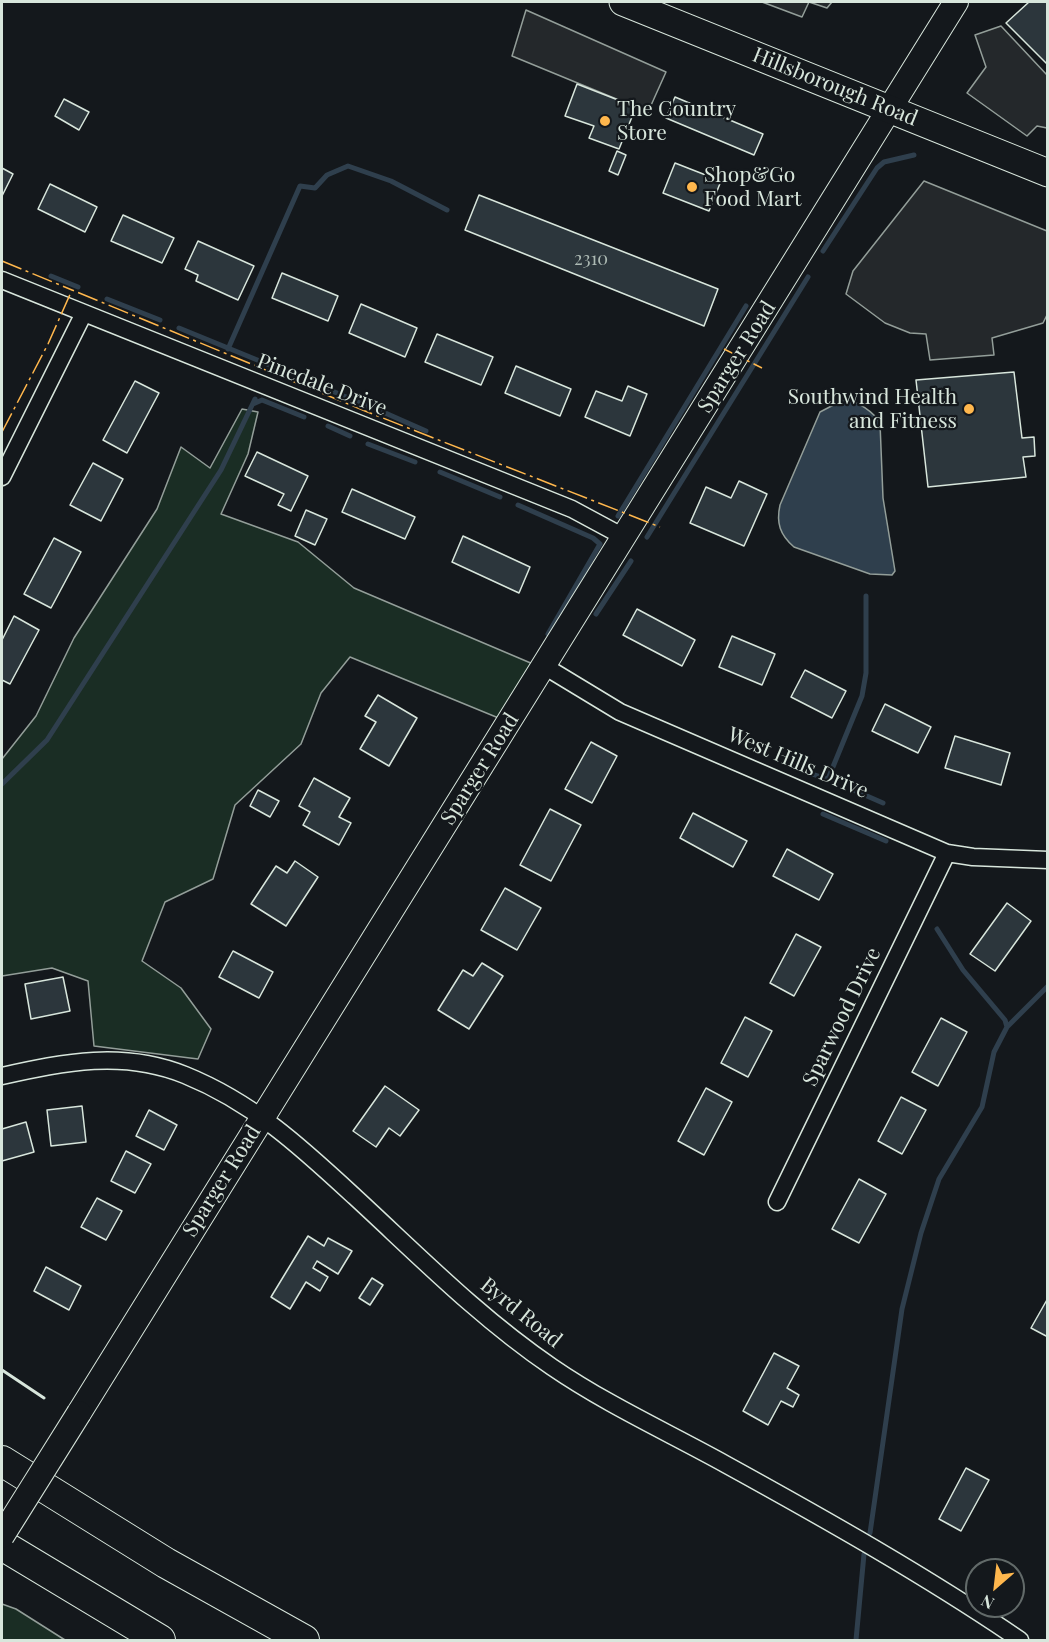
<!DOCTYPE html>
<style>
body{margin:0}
#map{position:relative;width:1049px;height:1642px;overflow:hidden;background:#14181c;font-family:"Playfair Display",serif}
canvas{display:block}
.frame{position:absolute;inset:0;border:3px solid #d8e6dc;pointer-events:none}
.north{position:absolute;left:965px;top:1558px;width:60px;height:60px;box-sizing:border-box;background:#14181c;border:2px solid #626a69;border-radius:50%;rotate:208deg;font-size:16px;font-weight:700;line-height:24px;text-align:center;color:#d8e6dc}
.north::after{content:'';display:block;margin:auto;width:21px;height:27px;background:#ffb74d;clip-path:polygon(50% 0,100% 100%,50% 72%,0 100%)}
</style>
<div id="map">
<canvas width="1049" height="1642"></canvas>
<div class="frame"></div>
<div class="north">N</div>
</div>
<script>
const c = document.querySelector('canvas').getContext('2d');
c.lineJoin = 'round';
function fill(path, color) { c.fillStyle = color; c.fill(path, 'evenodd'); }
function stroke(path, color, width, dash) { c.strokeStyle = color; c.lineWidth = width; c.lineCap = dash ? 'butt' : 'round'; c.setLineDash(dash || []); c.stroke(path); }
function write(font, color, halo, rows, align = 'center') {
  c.font = font + ' "Playfair Display",serif'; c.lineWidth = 4.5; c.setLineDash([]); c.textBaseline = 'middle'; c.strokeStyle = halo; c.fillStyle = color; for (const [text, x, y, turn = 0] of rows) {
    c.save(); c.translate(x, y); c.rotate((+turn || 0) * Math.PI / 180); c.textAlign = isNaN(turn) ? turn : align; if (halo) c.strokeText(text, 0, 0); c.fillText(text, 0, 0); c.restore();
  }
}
const green = new Path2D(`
 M 242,409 L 258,412 L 248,454 L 221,514 L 298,542 L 354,588 L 533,664 L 501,719 L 350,657 L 321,693 L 301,744 L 235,805 L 213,879 L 165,902 L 142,961 L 181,988 L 211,1029 L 198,1059 L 94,1046 L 88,981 L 52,968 L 2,976 L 2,759 L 36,716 L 74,638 L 157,509 L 181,447 L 210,468 Z
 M 2,1604 L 16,1609 L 65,1640 L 2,1640 Z`);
fill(green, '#1a2d24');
stroke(green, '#939e99', 1.5);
const parking = new Path2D(`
 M 762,2 L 832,2 L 827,8 L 809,2 L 802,17 Z
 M 526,10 L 666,72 L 648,112 L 512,56 Z
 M 1001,26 L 1047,75 L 1047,128 L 1037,126 L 1027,136 L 967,93 L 986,67 L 975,35 Z
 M 924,181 L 1047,231 L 1047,315 L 1043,323 L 992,338 L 994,355 L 930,360 L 926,334 L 910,333 L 885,323 L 846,294 L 853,271 Z`);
fill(parking, '#24282b');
stroke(parking, '#939e99', 1.5);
const water = new Path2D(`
 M 845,399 C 857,401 874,412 880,423 L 883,498 L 895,571 L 892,575 L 870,574 L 794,547 C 780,535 776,523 780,505 L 820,412 Z`);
fill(water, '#2f3f4d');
stroke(water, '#939e99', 1.5);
stroke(new Path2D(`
 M 823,251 L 877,168 L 884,162 L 914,155
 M 51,276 L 78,287
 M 107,299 L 160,320
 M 179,328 L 272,366 L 271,369
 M 228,349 L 300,186 L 315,188 L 327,175 L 348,166 L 391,181 L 447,210
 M 272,366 L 287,373
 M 309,381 L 367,406
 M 253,404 L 262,400 L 304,417
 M 383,412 L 426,431
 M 328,426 L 350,436
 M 368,444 L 415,462
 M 440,472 L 500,497
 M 518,505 L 593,538 L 600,544 L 548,634
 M 618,516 L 746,306
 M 647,537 L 808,277
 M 596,614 L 631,561
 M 812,774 L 833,781
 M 828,779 L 862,696 L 866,673 L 866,596
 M 2,784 L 47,740 L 221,470 L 255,399
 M 851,789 L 883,803
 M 823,814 L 886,841
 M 937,929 L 963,970 L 1005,1020 L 1007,1027
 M 870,1533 L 902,1309 L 921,1233 L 939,1179 L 982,1107 L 994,1052 L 1007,1027 L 1048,986
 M 856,1640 L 864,1554`), '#2f3f4d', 5);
const building = new Path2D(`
 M 1029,2 L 1048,2 L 1048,65 L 1006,23 Z
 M 577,84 L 636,107 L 619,149 L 589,138 L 594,126 L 565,116 Z
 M 675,97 L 763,134 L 754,155 L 666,118 Z
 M 64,99 L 89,112 L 79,130 L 55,116 Z
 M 617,151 L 626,155 L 618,175 L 609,171 Z
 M 675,163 L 721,181 L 709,211 L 663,193 Z
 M 2,168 L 13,174 L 2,196 Z
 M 50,184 L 97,207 L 85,232 L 38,209 Z
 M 479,195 L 718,289 L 704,326 L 465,230 Z
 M 123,215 L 174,238 L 162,263 L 111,241 Z
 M 198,241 L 254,266 L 238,300 L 196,281 L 198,275 L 185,269 Z
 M 282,273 L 338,296 L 328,321 L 272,298 Z
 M 361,304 L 417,328 L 405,357 L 349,333 Z
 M 437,334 L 493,357 L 481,385 L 425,362 Z
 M 516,366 L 571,389 L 560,416 L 505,393 Z
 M 1014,372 L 1022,438 L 1034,437 L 1035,456 L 1023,457 L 1026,477 L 928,487 L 916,380 Z
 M 135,381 L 159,393 L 127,453 L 103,440 Z
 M 628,386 L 647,394 L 630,436 L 585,417 L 596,391 L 622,401 Z
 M 257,452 L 308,476 L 291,511 L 278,505 L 284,494 L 245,476 Z
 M 93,463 L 123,479 L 101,521 L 70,505 Z
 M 739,481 L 767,494 L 744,546 L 690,523 L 706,487 L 731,498 Z
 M 352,489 L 415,517 L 405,539 L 342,512 Z
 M 306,510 L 327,519 L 315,545 L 295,536 Z
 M 463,536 L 530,567 L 519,593 L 452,562 Z
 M 54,538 L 81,552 L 51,608 L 24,594 Z
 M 637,609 L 695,640 L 682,666 L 623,635 Z
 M 14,616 L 39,630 L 10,684 L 2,680 L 2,640 Z
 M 732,636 L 775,654 L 762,685 L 719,667 Z
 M 805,670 L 846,691 L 832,718 L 791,697 Z
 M 378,695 L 417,718 L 389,766 L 360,749 L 376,722 L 365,716 Z
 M 885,704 L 931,727 L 918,753 L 872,731 Z
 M 955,736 L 1010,753 L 1001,785 L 945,768 Z
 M 591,742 L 617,756 L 592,803 L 565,789 Z
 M 314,778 L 350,798 L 339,817 L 351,823 L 339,845 L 303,825 L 310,812 L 299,806 Z
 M 258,790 L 279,801 L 270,817 L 250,806 Z
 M 550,809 L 581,825 L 551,881 L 520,865 Z
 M 693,813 L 747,841 L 733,867 L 680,838 Z
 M 787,849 L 833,874 L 819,900 L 773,876 Z
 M 295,861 L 318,877 L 286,926 L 251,904 L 276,866 L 287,873 Z
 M 505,888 L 541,908 L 517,950 L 481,930 Z
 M 1007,903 L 1031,921 L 995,971 L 970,954 Z
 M 796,934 L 821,947 L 794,996 L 770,983 Z
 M 233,951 L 273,972 L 259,998 L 219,977 Z
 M 482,963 L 503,976 L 469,1029 L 438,1010 L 463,970 L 473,976 Z
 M 63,977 L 70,1011 L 31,1019 L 25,984 Z
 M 745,1017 L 772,1031 L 748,1077 L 721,1063 Z
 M 941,1018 L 967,1032 L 938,1086 L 912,1072 Z
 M 385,1086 L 419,1110 L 400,1136 L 389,1128 L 376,1147 L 353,1131 Z
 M 706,1088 L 732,1102 L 704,1155 L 678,1141 Z
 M 901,1097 L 926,1110 L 902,1154 L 878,1141 Z
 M 82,1106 L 86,1142 L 51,1146 L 47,1110 Z
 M 149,1110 L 177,1125 L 164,1150 L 136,1136 Z
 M 26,1122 L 34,1152 L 2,1161 L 2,1129 Z
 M 126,1151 L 151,1164 L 135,1193 L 111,1181 Z
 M 859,1179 L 886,1194 L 859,1243 L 832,1229 Z
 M 97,1198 L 122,1211 L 106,1240 L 81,1227 Z
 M 308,1236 L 324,1246 L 328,1238 L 352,1251 L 338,1274 L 317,1261 L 313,1268 L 328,1277 L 320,1291 L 306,1282 L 290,1309 L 271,1297 Z
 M 46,1267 L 81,1286 L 69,1310 L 34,1291 Z
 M 372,1278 L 383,1285 L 370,1305 L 359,1298 Z
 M 1048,1298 L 1048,1337 L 1031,1328 Z
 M 774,1353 L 799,1366 L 787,1388 L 799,1395 L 793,1407 L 781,1401 L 768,1425 L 743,1411 Z
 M 966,1468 L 989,1480 L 961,1531 L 939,1519 Z`);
fill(building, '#2c363c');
stroke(building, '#d8e6dc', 1.5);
const street = new Path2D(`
 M 2,280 L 572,509 L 624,537
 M 2,477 L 84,313
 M 544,666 L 620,712 L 947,853 L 973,857 L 1048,860
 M 2,1076 C 65,1062 123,1050 185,1075 C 254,1103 302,1148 355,1197 C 419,1256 480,1318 552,1367 C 606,1404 667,1432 725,1464 C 825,1519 926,1576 1020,1640
 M 777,1202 L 947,853`);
const secondary = new Path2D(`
 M 79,1413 L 956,2`);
const primary = new Path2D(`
 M 623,2 L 1048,173`);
const highway = new Path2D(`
 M 2,1461 L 166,1563 L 304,1640
 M 2,1545 L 160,1640`);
stroke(street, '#d8e6dc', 19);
stroke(secondary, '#d8e6dc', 26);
stroke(primary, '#d8e6dc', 29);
stroke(highway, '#d8e6dc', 32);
stroke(street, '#14181c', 16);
stroke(secondary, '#14181c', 24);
stroke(primary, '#14181c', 27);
stroke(highway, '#14181c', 30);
const secondaryBridge = new Path2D(`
 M 2,1536 L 79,1413`);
stroke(secondaryBridge, '#d8e6dc', 26, []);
stroke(secondaryBridge, '#14181c', 24);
stroke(new Path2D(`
 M 2,1370 L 44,1398`), '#d8e6dc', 3);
stroke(new Path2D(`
 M 2,261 L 72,290
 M 724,349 L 762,368
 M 2,432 L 48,344 L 72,290 L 365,411 L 660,527`), '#ffb74d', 1.5, [21, 4.5, 3, 4.5]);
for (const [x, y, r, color] of [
 [605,121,6,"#ffb74d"],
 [692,187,6,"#ffb74d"],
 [969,409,6,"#ffb74d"]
]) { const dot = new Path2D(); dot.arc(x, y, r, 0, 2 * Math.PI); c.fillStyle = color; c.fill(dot); stroke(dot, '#14181c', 2); }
write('18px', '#adbab4', null, [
 ["2310",591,259]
]);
write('21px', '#d8e6dc', '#14181c', [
 ["Hillsborough Road",835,87,22],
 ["Sparger Road",737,357,-58],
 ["Pinedale Drive",322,385,21],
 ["West Hills Drive",798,763,23],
 ["Sparger Road",480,769,-58],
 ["Sparwood Drive",842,1017,-64],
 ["Sparger Road",222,1181,-58],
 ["Byrd Road",521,1313,39]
]);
write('21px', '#d8e6dc', '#14181c', [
 ["The Country",617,109],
 ["Store",617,133],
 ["Shop&Go",704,175],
 ["Food Mart",704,199],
 ["Southwind Health",957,397,"right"],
 ["and Fitness",957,421,"right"]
], 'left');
</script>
